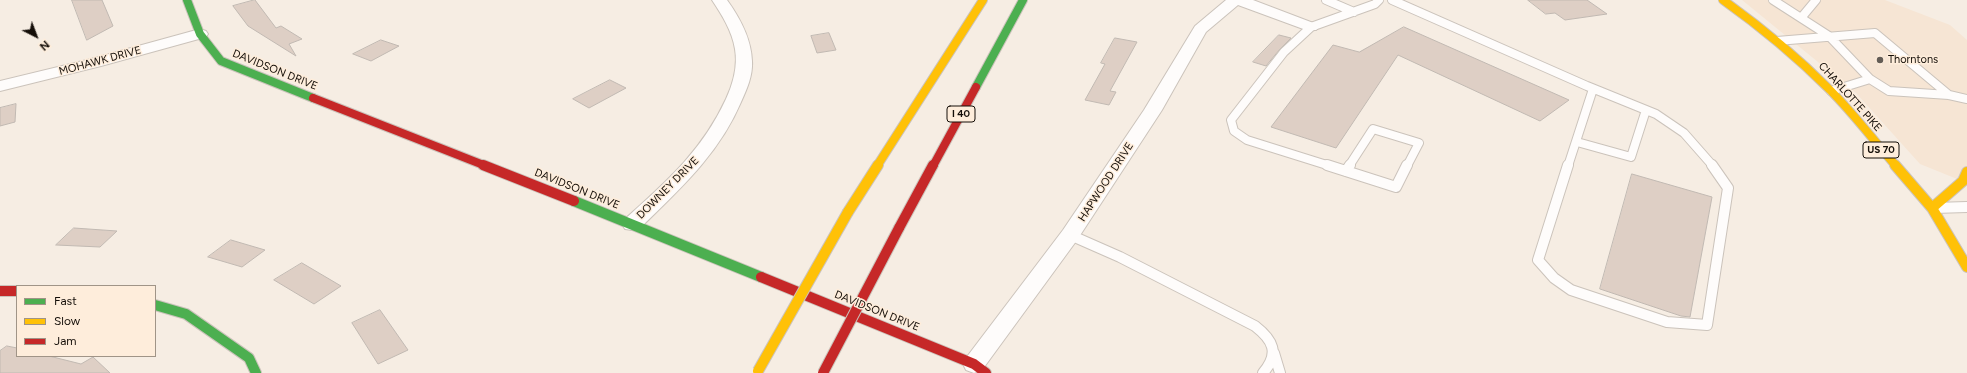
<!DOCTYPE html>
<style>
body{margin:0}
#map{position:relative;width:1967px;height:373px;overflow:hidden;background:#f6ede3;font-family:Figtree,sans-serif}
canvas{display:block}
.legend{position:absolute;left:16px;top:285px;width:140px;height:72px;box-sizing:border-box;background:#feeddb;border:1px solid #a09487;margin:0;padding:5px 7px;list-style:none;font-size:12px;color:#140e08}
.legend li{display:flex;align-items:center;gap:8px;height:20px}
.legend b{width:20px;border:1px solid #a09487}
.north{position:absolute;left:16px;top:16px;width:40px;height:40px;-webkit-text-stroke:3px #feeddb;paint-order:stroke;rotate:138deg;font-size:11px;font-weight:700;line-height:16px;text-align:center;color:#140e08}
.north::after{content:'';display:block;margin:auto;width:14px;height:18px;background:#140e08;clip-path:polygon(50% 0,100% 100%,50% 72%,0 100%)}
</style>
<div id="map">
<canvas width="1967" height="373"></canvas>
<ul class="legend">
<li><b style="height:5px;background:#4caf50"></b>Fast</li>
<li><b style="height:5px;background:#ffc107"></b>Slow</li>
<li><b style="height:5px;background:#c62828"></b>Jam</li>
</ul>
<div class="north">N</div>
</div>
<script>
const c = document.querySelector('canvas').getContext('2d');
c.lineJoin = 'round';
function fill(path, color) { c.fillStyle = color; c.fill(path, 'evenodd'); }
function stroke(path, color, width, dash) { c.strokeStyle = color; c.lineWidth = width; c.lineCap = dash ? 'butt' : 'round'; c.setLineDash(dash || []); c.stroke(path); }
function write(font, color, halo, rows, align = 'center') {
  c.font = font + ' Figtree,sans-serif'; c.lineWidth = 3; c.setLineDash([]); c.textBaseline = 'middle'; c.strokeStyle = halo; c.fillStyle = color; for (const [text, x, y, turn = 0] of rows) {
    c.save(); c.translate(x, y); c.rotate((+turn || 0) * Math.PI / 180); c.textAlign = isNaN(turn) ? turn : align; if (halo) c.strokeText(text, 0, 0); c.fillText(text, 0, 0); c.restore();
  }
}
fill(new Path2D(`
 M 1742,0 L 1885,0 L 1950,25 L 1967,40 L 1967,183 L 1920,164 L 1856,93 Z`), '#f6e5d4');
const building = new Path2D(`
 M 72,0 L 102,0 L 113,26 L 87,40 Z
 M 255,0 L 276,28 L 281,26 L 302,39 L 289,44 L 296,56 L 248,26 L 233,6 Z
 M 1528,0 L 1587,0 L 1607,14 L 1565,20 L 1555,13 L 1546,14 Z
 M 1404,27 L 1569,100 L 1540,121 L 1398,55 L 1336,148 L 1271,127 L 1333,45 L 1359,52 Z
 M 829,33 L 836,50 L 817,53 L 811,36 Z
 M 1279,35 L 1291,38 L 1280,49 L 1266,66 L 1253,62 Z
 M 1115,38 L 1137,42 L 1110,91 L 1116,92 L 1109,105 L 1085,100 L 1105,64 L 1101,63 Z
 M 381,40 L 399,46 L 371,61 L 353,54 Z
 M 610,80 L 626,88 L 589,108 L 573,99 Z
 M 16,104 L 15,122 L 0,126 L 0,108 Z
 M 1632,174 L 1712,197 L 1690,317 L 1681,316 L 1600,289 Z
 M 74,228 L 117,231 L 100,247 L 56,245 Z
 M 231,240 L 265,250 L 242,267 L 208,257 Z
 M 302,263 L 341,286 L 314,304 L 274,280 Z
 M 380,310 L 408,350 L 378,364 L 352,323 Z
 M 7,346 L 17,348 L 17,356 L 49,356 L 81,364 L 93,357 L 110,373 L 0,373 L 0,351 Z`);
fill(building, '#decfc5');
stroke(building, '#c1b9b2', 1);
const laneFar1 = new Path2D(`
 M 1326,0 L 1354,12
 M 1392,0 L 1587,86 L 1656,114 L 1684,133 L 1713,166
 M 1773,0 L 1829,36 L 1870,79 L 1889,91 L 1949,95 L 1967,99
 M 1801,18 L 1816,0
 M 1777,41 L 1875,33 L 1949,95
 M 1831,91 L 1870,79
 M 1577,142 L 1631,157 L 1646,110
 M 1330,166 L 1247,140 L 1234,131 L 1231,120 L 1284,52 L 1311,27 L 1375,4 L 1379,0
 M 1349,166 L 1373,129 L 1419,143 L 1407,166
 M 1568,166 L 1593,89`);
const lane = new Path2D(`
 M 1327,165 L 1396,187 L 1407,165
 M 1568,165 L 1538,260 L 1554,278 L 1571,290 L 1667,322 L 1707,325 L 1728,188 L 1712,165
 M 1346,171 L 1350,165
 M 1934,208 L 1967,207
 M 1070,235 L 1120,257 L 1255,326 C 1273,340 1280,353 1263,373
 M 1274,353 L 1280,373`);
const street = new Path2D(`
 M 712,0 L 727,0 C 740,18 751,38 752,61 C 753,75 747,89 741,102 C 719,154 679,190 639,229 L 632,230 L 625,229 L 622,224 L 625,219 C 666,182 702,151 726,99 C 733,84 738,66 735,49 C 732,31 722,15 712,0 Z
 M 1226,0 L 1253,0 L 1316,24 L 1319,27 L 1316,30 L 1306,30 L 1238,5 L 1206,32 L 1162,110 L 1077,240 L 982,370 L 974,373 L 966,370 L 963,364 L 966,358 L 1063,230 L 1144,110 L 1195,26 Z
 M 200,29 L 206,31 L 208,34 L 206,37 L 101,66 L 0,91 L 0,81 L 91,59 Z`);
const fastFar1 = new Path2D(`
 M 187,0 L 200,34 L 221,61 L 313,98
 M 976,87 L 1023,0`);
const fast = new Path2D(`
 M 574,201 L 761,277
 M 155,305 L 186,314 L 249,358 L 256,373`);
const slowFar1 = new Path2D(`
 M 1723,0 C 1761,27 1797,57 1830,90 C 1854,114 1874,141 1896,166
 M 877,166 L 983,0`);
const slow = new Path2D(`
 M 1895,165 L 1932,208 L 1967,267
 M 1932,208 L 1963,181 L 1967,172
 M 848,212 L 878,165`);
const jamFar1 = new Path2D(`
 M 313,98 L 486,166
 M 933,166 L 976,87`);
const jam = new Path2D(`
 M 483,165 L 574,201
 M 899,228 L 933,165
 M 761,277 L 974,364 L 986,373
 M 0,291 L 17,291`);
stroke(laneFar1, '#cbc3bb', 10);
stroke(lane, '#cbc3bb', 12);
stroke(street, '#cbc3bb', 2);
stroke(fastFar1, '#cbc3bb', 10);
stroke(fast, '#cbc3bb', 12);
stroke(slowFar1, '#cbc3bb', 10);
stroke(slow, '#cbc3bb', 12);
stroke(jamFar1, '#cbc3bb', 10);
stroke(jam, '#cbc3bb', 12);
stroke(laneFar1, '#fefcfb', 8);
stroke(lane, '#fefcfb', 10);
fill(street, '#fefcfb');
stroke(fastFar1, '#4caf50', 8);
stroke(fast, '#4caf50', 10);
stroke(slowFar1, '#ffc107', 8);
stroke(slow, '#ffc107', 10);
stroke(jamFar1, '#c62828', 8);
stroke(jam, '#c62828', 10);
const slowBridge = new Path2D(`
 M 758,371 L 848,212`);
const jamBridge = new Path2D(`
 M 823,373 L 899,228`);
stroke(slowBridge, '#cbc3bb', 12, []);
stroke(jamBridge, '#cbc3bb', 12, []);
stroke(slowBridge, '#ffc107', 10);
stroke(jamBridge, '#c62828', 10);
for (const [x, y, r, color] of [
 [1880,60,4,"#635c55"]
]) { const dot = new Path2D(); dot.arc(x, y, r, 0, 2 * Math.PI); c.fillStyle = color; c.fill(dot); stroke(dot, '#feeddb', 1.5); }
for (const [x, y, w] of [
 [961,114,28],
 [1881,150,36]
]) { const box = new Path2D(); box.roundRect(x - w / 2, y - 8, w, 16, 3); c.fillStyle = '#feeddb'; c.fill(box); stroke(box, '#140e08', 1); }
write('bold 10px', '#140e08', null, [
 ["I 40",961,114],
 ["US 70",1881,150]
]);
write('11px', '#140e08', '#feeddb', [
 ["Thorntons",1888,60]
], 'left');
write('11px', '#140e08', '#feeddb', [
 ["MOHAWK DRIVE",100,61,-15],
 ["DAVIDSON DRIVE",275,70,22],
 ["CHARLOTTE PIKE",1850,97,48],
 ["HAPWOOD DRIVE",1106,182,-57],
 ["DOWNEY DRIVE",668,188,-45],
 ["DAVIDSON DRIVE",577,189,22],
 ["DAVIDSON DRIVE",877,311,22]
]);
</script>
